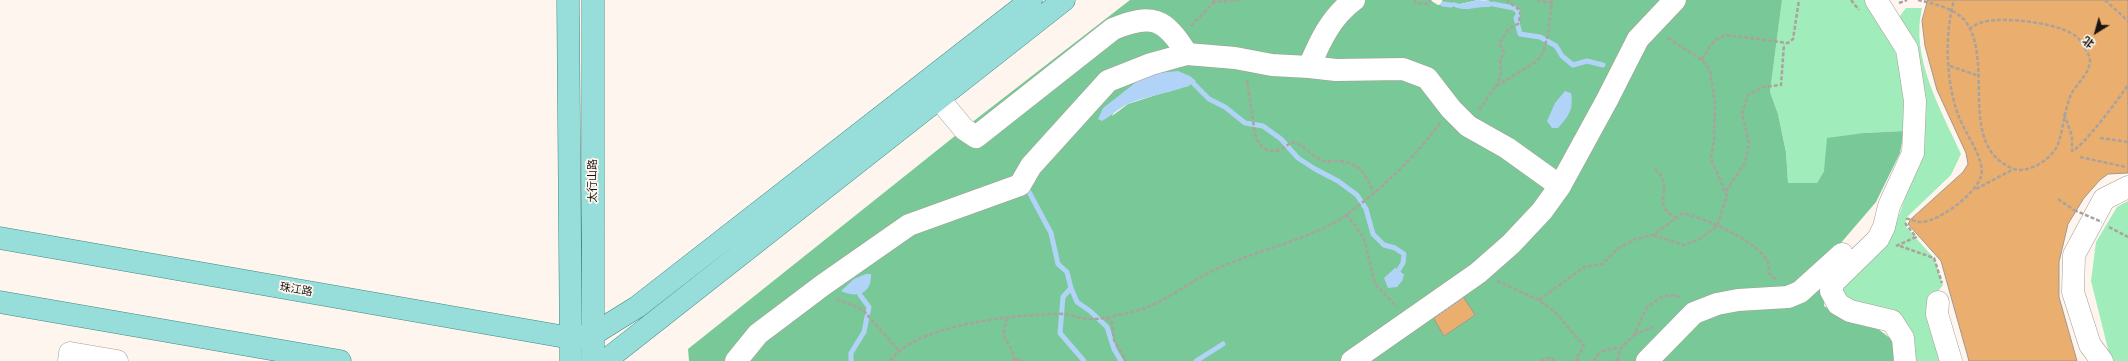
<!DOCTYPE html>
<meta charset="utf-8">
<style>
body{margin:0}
#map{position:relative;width:2128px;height:361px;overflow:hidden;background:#fef6ee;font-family:"DejaVu Sans","Noto Sans SC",sans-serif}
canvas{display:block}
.north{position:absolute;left:2076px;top:12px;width:40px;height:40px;-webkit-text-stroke:3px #fef6ee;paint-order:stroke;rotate:217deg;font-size:11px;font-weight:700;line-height:16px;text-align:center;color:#191612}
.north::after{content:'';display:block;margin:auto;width:14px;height:18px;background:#191612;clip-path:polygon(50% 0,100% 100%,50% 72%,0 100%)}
</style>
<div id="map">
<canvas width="2128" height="361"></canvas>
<div class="north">北</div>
</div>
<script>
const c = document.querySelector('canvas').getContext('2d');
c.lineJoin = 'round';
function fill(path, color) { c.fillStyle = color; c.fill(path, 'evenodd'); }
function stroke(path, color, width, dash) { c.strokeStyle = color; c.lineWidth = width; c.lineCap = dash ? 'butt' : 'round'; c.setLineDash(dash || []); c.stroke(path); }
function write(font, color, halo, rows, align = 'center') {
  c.font = font + ' "DejaVu Sans","Noto Sans SC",sans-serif'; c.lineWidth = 3.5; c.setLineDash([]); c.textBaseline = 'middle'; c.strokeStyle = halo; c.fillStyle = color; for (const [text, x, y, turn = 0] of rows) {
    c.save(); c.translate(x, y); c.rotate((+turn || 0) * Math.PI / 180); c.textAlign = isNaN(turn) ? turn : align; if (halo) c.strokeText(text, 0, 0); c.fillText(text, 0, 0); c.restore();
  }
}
fill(new Path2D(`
 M 1782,0 L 1866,0 L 1893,44 L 1904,82 L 1904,131 L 1864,133 L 1824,171 L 1817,183 L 1788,183 L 1786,151 L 1778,114 L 1770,92 Z
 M 1906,8 L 1922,8 C 1910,57 1941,110 1961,154 L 1951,175 L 1906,218 L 1906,227 L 1934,258 L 1943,285 L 1931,300 L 1942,361 L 1913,361 L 1915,343 L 1904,320 L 1853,306 L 1842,291 L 1845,279 L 1894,230 L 1923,145 L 1926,113 L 1916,59 L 1903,30 L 1900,16 Z
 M 2128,201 L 2128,361 L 2111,361 L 2091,281 L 2096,242 L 2117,207 Z`), '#a0ecbb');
fill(new Path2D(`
 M 1130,0 L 1430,0 L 1438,5 L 1443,4 L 1442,0 L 1478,0 L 1460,4 L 1465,9 L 1476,7 L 1490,7 L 1490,1 L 1484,0 L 1782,0 L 1770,92 L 1778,114 L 1786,152 L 1788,183 L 1817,183 L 1824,171 L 1827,138 L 1864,133 L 1904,131 L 1900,153 L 1876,202 L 1828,258 L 1824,306 L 1844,318 L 1873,325 L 1891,339 L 1896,356 L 1894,361 L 689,361 L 688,349 L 975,120 ZM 1143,77 L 1190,86 L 1181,87 L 1128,104 L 1112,116 L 1123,93 ZM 1395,268 L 1404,275 L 1388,288 ZM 1463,297 L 1475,315 L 1444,336 L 1434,318 Z`), '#79c897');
fill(new Path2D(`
 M 1478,0 L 1490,1 L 1493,4 L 1490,7 C 1476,6 1462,13 1451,5 L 1453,2 L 1460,4 Z
 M 1178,71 L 1190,76 L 1196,81 C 1185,91 1144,96 1128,104 C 1119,108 1111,116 1102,121 L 1098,119 L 1103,108 L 1143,77 L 1157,73 Z
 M 1565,91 L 1571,93 C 1574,109 1569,116 1558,128 L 1552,128 L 1547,121 L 1555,103 Z
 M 1395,268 L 1404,275 L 1402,281 L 1397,287 L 1388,288 L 1384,278 Z
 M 866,274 L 871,274 C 872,293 858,299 841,291 L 854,279 Z`), '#b1d3f8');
stroke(new Path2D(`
 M 1443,4 L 1451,5
 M 1493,4 L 1514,8 L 1519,13 L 1516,18 L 1520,34 L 1540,37 L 1556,46 L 1562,56 L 1573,65 L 1587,61 L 1603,65
 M 1193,83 L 1209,99 L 1225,107 L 1245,123 L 1263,126 L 1281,139 L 1298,158 L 1315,169 L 1338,181 L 1357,195 L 1366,209 L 1373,234 L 1384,245 L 1395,248 L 1404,254 L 1403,263 L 1398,271
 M 1024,188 L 1029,192 L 1051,233 L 1058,264 L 1067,272 L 1071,288 L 1063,297 L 1060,333 L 1084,361
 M 1071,288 L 1077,302 L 1090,311 L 1107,327 L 1114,349 L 1121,361
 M 851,361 L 851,353 L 864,332 L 869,307 L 860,295
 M 1196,361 L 1223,344`), '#b1d3f8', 5);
const building = new Path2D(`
 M 1928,0 L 2128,0 L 2128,173 L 2108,174 L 2100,180 L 2084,198 L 2068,224 L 2059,262 L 2059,297 L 2077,361 L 1969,361 L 1941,261 L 1908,224 L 1911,219 L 1963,172 L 1968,164 L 1966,153 L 1937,90 L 1925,46 L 1922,21 Z
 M 1464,298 L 1475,315 L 1444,336 L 1434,319 Z`);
fill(building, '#eaae6f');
stroke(building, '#a1988e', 1);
const minor = new Path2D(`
 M 1876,0 L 1907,49 L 1915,101 L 1913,153 L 1889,206 L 1884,227 L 1878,239 L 1834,282 L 1831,291 L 1838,304 L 1850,311 L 1892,321 L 1903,338 L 1905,361
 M 1309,67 L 1336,70 L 1403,69 L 1427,78 L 1451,109 L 1468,126 L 1507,148 L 1560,186
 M 939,99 L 964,129 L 976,137 L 1113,29 C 1152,13 1165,18 1187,54
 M 1938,302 L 1937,314 L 1951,361
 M 69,361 L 70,353 L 117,361
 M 736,361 L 758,334 L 823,285 L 909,225 L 1020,185 L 1031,166 L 1108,81 L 1151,64 L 1187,54 L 1235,58 L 1272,65 L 1309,67 C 1320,41 1331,17 1354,0
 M 1352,361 L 1478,273 L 1511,244 L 1542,211 L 1560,186 L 1607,100 L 1638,39 L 1675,0
 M 1647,361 L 1694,313 L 1717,304 L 1738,300 L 1788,297 L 1800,292 L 1842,254
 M 2102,361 L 2090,345 L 2073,292 L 2074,255 L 2104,199 L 2128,187`);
const major = new Path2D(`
 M 568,0 L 571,361
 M 0,238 L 571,338 L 592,335 L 637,307 L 1031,0
 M 0,302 L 340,361
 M 593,361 L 593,0
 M 605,361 L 1064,0`);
stroke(minor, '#a79d94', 23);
stroke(major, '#3e8983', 23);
stroke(new Path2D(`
 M 1213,0 L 1214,2 L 1240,0
 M 1414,0 L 1416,3 L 1427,4 L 1431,0
 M 1537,0 L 1552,3
 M 1851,0 L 1859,10
 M 1918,0 C 1932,3 1957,9 1966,22 C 1995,63 1956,147 2014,169 C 2029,174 2053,158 2058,144 C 2063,130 2064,113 2070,97 C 2075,84 2089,76 2090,61 C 2090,54 2083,45 2079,39 C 2065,23 2003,16 1983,22 C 1978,23 1974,26 1969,29
 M 2011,0 L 2012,0
 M 2105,0 L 2128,21
 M 1899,3 L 1907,0
 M 1191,26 L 1214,2
 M 1702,60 C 1708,49 1713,38 1727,35 L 1788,43 L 1793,39 L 1799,0
 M 1950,66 L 1979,76
 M 1247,80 L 1255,134 C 1261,154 1277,156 1291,142 C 1305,144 1311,157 1324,161 C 1329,162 1335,160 1340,161 C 1362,164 1365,175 1374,193
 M 1496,87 L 1501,73 L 1500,60 L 1504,52 L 1499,44 L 1509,28 L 1518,24 C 1524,6 1517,11 1507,0
 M 1479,110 L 1495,87 L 1534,63 L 1542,55 L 1548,35 L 1552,0
 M 2064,114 L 2072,136 L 2072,151 C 2083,147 2120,97 2128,85
 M 2100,138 L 2128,142
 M 2080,157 L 2126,167
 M 1655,169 C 1677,188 1648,203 1676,218
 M 1976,189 L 2014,169
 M 1726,191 L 1745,163 L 1749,143 L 1742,114 L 1748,95 L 1762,87 L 1781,85 L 1784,44
 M 2058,199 L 2074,210
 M 1346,214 L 1364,238 L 1375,284 L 1397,307
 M 1906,219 C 1910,218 1915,222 1920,222 C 1939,222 1976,194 1981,176 C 1986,161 1965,133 1959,117 C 1946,83 1944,36 1954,0
 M 2109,227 L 2128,237
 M 1653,235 L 1684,245 L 1698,240 L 1717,226 L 1727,196 L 1711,159 L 1714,139 L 1715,104 L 1710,70 L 1702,60 L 1666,37
 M 1896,246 L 1916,237 L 1905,223
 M 1900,246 L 1934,258 L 1942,283
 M 1497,281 L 1539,300 L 1557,314 L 1584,346 L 1576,359 L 1579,361
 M 836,299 L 862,309 L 899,351
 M 1539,300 L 1584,267 L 1603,264 L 1617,249 L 1636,239 L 1653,235 L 1683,213 C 1707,219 1753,239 1767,260 C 1769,264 1769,269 1769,273 L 1776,279
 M 1106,317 L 1112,323 L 1114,340 L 1126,361
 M 1007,318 L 1003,334 L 1014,355 L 1014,361
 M 1634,335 L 1653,327
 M 890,361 C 916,324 1014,315 1057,314 C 1067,313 1078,318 1088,319 C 1101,320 1118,315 1131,312 C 1161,306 1187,283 1214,270 C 1255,251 1300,242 1339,220 C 1346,216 1352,210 1359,205 C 1389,182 1417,154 1440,123
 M 1016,361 L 1019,359 L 1022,361
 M 1541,361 L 1551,357 L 1554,361
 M 1594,361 C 1600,349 1608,349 1621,348 L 1634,335 L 1647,307 L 1663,296 L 1675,295 L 1682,298
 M 1617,361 L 1621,348`), '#a9a39c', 2.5, [4, 2]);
stroke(minor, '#fff', 22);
stroke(major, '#97ddd9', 22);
stroke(new Path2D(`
 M 2074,210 L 2102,222`), '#a9a39c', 2.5, [4, 2]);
write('11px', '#191612', '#fef6ee', [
 ["太行山路",593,181,-90],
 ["珠江路",296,290,10]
]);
</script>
